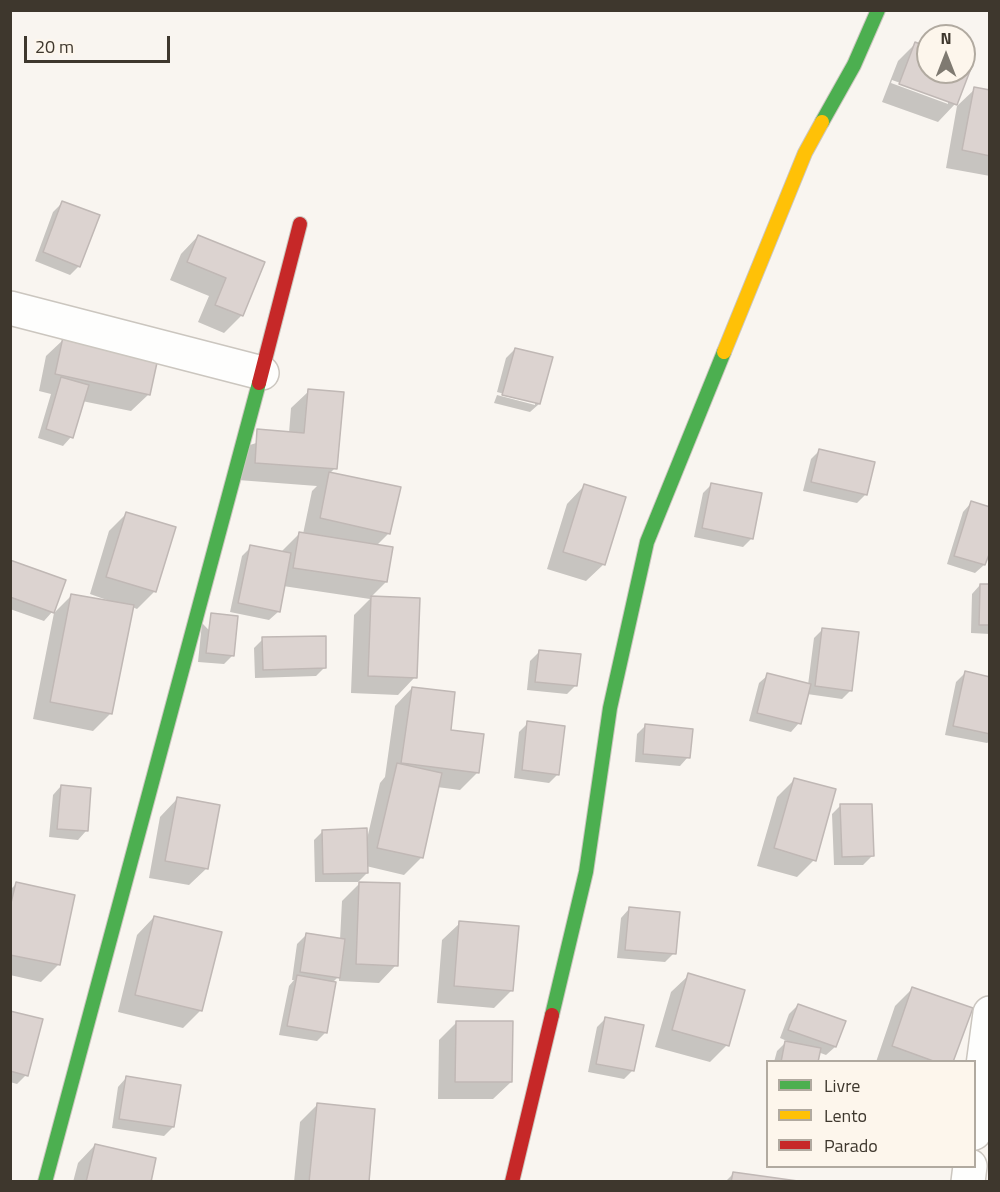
<!DOCTYPE html>
<style>
body{margin:0}
#map{position:relative;width:1000px;height:1192px;overflow:hidden;background:#f9f5f0;font-family:"Titillium Web",sans-serif}
canvas{display:block}
.frame{position:absolute;inset:0;border:12px solid #3e372d;pointer-events:none}
.legend{position:absolute;left:766px;top:1060px;width:210px;height:108px;box-sizing:border-box;background:#fdf6ec;border:2px solid #b1aaa0;margin:0;padding:8px 10px;list-style:none;font-size:18px;color:#3e372d}
.legend li{display:flex;align-items:center;gap:12px;height:30px}
.legend b{width:30px;border:2px solid #b1aaa0}
.north{position:absolute;left:916px;top:24px;width:60px;height:60px;box-sizing:border-box;background:#fdf6ec;border:2px solid #b1aaa0;border-radius:50%;rotate:0deg;font-size:16px;font-weight:700;line-height:24px;text-align:center;color:#3e372d}
.north::after{content:'';display:block;margin:auto;width:21px;height:27px;background:#7f7a71;clip-path:polygon(50% 0,100% 100%,50% 72%,0 100%)}
.scale{position:absolute;left:24px;top:36px;width:146px;height:27px;box-sizing:border-box;border:3px solid #3e372d;border-top:0;padding-left:8px;font-size:18px;line-height:21px;white-space:nowrap;color:#3e372d;-webkit-text-stroke:4px #fdf6ec;paint-order:stroke}
</style>
<div id="map">
<canvas width="1000" height="1192"></canvas>
<div class="frame"></div>
<ul class="legend">
<li><b style="height:8px;background:#4caf50"></b>Livre</li>
<li><b style="height:8px;background:#ffc107"></b>Lento</li>
<li><b style="height:8px;background:#c62828"></b>Parado</li>
</ul>
<div class="north">N</div>
<div class="scale">20 m</div>
</div>
<script>
const c = document.querySelector('canvas').getContext('2d');
c.lineJoin = 'round';
function fill(path, color) { c.fillStyle = color; c.fill(path, 'evenodd'); }
function stroke(path, color, width, dash) { c.strokeStyle = color; c.lineWidth = width; c.lineCap = dash ? 'butt' : 'round'; c.setLineDash(dash || []); c.stroke(path); }
fill(new Path2D(`
 M 915,44 L 928,48 L 928,72 L 964,72 L 964,62 L 971,64 L 955,104 L 938,122 L 882,102 L 898,61 ZM 892,80 L 948,100 L 948,104 L 891,83 Z
 M 975,89 L 990,92 L 990,176 L 946,168 L 957,106 Z
 M 62,203 L 79,266 L 70,275 L 35,261 L 53,212 Z
 M 198,236 L 263,263 L 242,315 L 224,333 L 198,322 L 209,296 L 170,280 L 181,254 Z
 M 64,339 L 149,394 L 131,411 L 82,401 L 71,437 L 63,446 L 38,438 L 51,394 L 39,391 L 46,356 Z
 M 515,349 L 539,404 L 530,412 L 494,403 L 497,395 L 535,405 L 535,402 L 497,392 L 506,358 Z
 M 309,391 L 335,468 L 330,473 L 389,533 L 376,546 L 386,582 L 370,598 L 418,599 L 415,677 L 398,695 L 351,693 L 354,615 L 370,599 L 283,586 L 278,612 L 269,620 L 230,612 L 242,556 L 251,547 L 282,551 L 299,534 L 303,534 L 312,491 L 317,486 L 238,480 L 240,448 L 289,433 L 291,408 Z
 M 819,451 L 866,494 L 857,503 L 803,491 L 811,459 Z
 M 712,484 L 752,538 L 743,547 L 694,537 L 703,493 Z
 M 584,486 L 604,564 L 586,581 L 547,569 L 567,504 Z
 M 971,503 L 984,565 L 975,573 L 947,564 L 963,512 Z
 M 126,514 L 155,591 L 137,609 L 132,607 L 111,713 L 93,731 L 33,719 L 54,613 L 72,595 L 107,602 L 107,600 L 90,594 L 109,531 Z
 M 10,561 L 52,612 L 44,621 L 10,609 Z
 M 980,585 L 990,586 L 990,634 L 971,633 L 972,594 Z
 M 202,623 L 233,655 L 224,664 L 198,662 Z
 M 823,629 L 851,690 L 842,699 L 807,694 L 799,723 L 791,732 L 749,721 L 759,683 L 768,675 L 808,685 L 814,638 Z
 M 263,639 L 325,667 L 316,676 L 255,678 L 254,648 Z
 M 539,652 L 576,685 L 567,694 L 527,690 L 530,661 Z
 M 965,673 L 990,678 L 990,741 L 987,743 L 945,735 L 956,682 Z
 M 412,688 L 449,731 L 478,772 L 460,790 L 437,787 L 422,857 L 404,875 L 366,866 L 367,873 L 358,882 L 315,882 L 314,840 L 323,831 L 367,839 L 380,783 L 385,777 L 395,706 Z
 M 528,723 L 558,774 L 549,783 L 514,778 L 519,732 Z
 M 646,725 L 688,757 L 680,766 L 635,762 L 637,734 Z
 M 794,780 L 814,860 L 797,877 L 757,866 L 777,797 Z
 M 61,786 L 86,831 L 78,840 L 49,837 L 53,795 Z
 M 177,799 L 207,868 L 189,885 L 149,878 L 160,817 Z
 M 841,805 L 872,856 L 863,865 L 834,865 L 832,814 Z
 M 16,884 L 59,964 L 41,982 L 10,975 L 10,890 Z
 M 359,884 L 396,965 L 379,983 L 339,981 L 339,976 L 333,982 L 326,1032 L 317,1041 L 279,1035 L 289,986 L 294,980 L 292,980 L 297,944 L 306,935 L 340,940 L 342,901 Z
 M 629,909 L 674,953 L 665,962 L 617,958 L 621,918 Z
 M 154,917 L 201,1010 L 183,1028 L 118,1012 L 137,935 Z
 M 460,923 L 512,990 L 494,1008 L 437,1003 L 442,940 Z
 M 689,975 L 727,1045 L 710,1062 L 655,1047 L 671,992 Z
 M 913,988 L 952,1062 L 876,1062 L 895,1006 Z
 M 798,1005 L 835,1047 L 826,1055 L 818,1052 L 816,1062 L 774,1062 L 777,1051 L 787,1041 L 780,1038 L 789,1014 Z
 M 10,1013 L 26,1075 L 17,1084 L 10,1082 Z
 M 606,1018 L 633,1070 L 624,1079 L 588,1072 L 597,1027 Z
 M 457,1022 L 511,1082 L 493,1099 L 438,1099 L 439,1040 Z
 M 126,1078 L 173,1127 L 164,1136 L 112,1128 L 118,1087 Z
 M 317,1105 L 367,1182 L 294,1182 L 300,1122 Z
 M 95,1145 L 149,1182 L 73,1182 L 78,1163 Z
 M 733,1174 L 794,1182 L 725,1182 Z`), '#0003');
const building = new Path2D(`
 M 915,42 L 928,47 L 928,72 L 964,72 L 964,60 L 973,63 L 957,105 L 899,84 Z
 M 974,87 L 990,90 L 990,156 L 962,150 Z
 M 62,201 L 100,215 L 80,267 L 43,252 Z
 M 198,235 L 265,262 L 243,316 L 215,305 L 226,278 L 187,262 Z
 M 63,337 L 158,358 L 150,395 L 55,374 Z
 M 515,348 L 553,357 L 540,404 L 502,395 Z
 M 61,377 L 89,385 L 73,438 L 46,429 Z
 M 308,389 L 344,392 L 337,469 L 255,463 L 257,429 L 304,433 Z
 M 819,449 L 875,462 L 867,495 L 811,482 Z
 M 329,472 L 401,487 L 390,534 L 320,518 Z
 M 711,483 L 762,493 L 753,539 L 702,528 Z
 M 584,484 L 626,497 L 605,565 L 563,552 Z
 M 971,501 L 990,507 L 990,552 L 985,565 L 954,556 Z
 M 126,512 L 176,527 L 156,592 L 106,577 Z
 M 299,532 L 393,547 L 387,582 L 293,568 Z
 M 250,545 L 291,553 L 280,612 L 238,603 Z
 M 10,560 L 66,580 L 54,613 L 10,597 Z
 M 980,584 L 990,584 L 990,625 L 979,625 Z
 M 71,594 L 134,605 L 112,714 L 50,702 Z
 M 371,596 L 420,598 L 417,678 L 368,676 Z
 M 211,613 L 238,616 L 234,656 L 206,653 Z
 M 822,628 L 859,632 L 852,691 L 815,686 Z
 M 326,636 L 326,668 L 263,670 L 262,637 Z
 M 539,650 L 581,654 L 577,686 L 535,682 Z
 M 965,671 L 990,677 L 990,734 L 953,726 Z
 M 767,673 L 811,684 L 801,724 L 757,713 Z
 M 412,687 L 455,692 L 451,730 L 484,734 L 479,773 L 401,763 Z
 M 527,721 L 565,726 L 559,775 L 522,770 Z
 M 645,724 L 693,729 L 690,758 L 643,754 Z
 M 397,763 L 442,773 L 423,858 L 377,848 Z
 M 794,778 L 836,789 L 816,861 L 774,848 Z
 M 61,785 L 91,788 L 88,831 L 57,829 Z
 M 177,797 L 220,805 L 208,869 L 165,861 Z
 M 840,804 L 872,804 L 874,856 L 842,857 Z
 M 367,828 L 368,873 L 323,874 L 322,830 Z
 M 16,882 L 75,895 L 60,965 L 10,955 L 10,907 Z
 M 359,882 L 400,883 L 398,966 L 356,964 Z
 M 629,907 L 680,912 L 676,954 L 625,950 Z
 M 154,916 L 222,932 L 202,1011 L 135,995 Z
 M 459,921 L 519,926 L 513,991 L 454,986 Z
 M 306,933 L 345,939 L 340,978 L 300,972 Z
 M 688,973 L 745,990 L 729,1046 L 672,1030 Z
 M 297,975 L 336,982 L 327,1033 L 287,1026 Z
 M 912,987 L 973,1008 L 953,1062 L 936,1062 L 892,1046 Z
 M 798,1004 L 846,1021 L 836,1047 L 788,1030 Z
 M 10,1011 L 43,1019 L 28,1076 L 10,1071 Z
 M 605,1017 L 644,1025 L 634,1071 L 596,1064 Z
 M 456,1021 L 513,1021 L 512,1082 L 455,1082 Z
 M 785,1041 L 821,1048 L 818,1062 L 781,1062 Z
 M 126,1076 L 181,1085 L 174,1127 L 119,1119 Z
 M 317,1103 L 375,1109 L 369,1182 L 309,1182 Z
 M 95,1144 L 156,1158 L 151,1182 L 86,1182 Z
 M 733,1172 L 805,1182 L 731,1182 Z`);
fill(building, '#dcd3d0');
stroke(building, '#c0b8b5', 1.5);
const street = new Path2D(`
 M 10,308 L 262,373
 M 974,1133 L 990,1013
 M 968,1182 L 970,1166`);
const fast = new Path2D(`
 M 822,122 L 854,65 L 878,10
 M 552,1015 L 586,872 L 610,708 L 647,542 L 724,352
 M 45,1182 L 259,383`);
const slow = new Path2D(`
 M 724,352 L 805,153 L 822,122`);
const jam = new Path2D(`
 M 259,383 L 300,224
 M 512,1182 L 552,1015`);
stroke(street, '#cbc6bf', 36);
stroke(fast, '#cbc6bf', 16);
stroke(slow, '#cbc6bf', 16);
stroke(jam, '#cbc6bf', 16);
stroke(street, '#fefefd', 33);
stroke(fast, '#4caf50', 14);
stroke(slow, '#ffc107', 14);
stroke(jam, '#c62828', 14);
</script>
